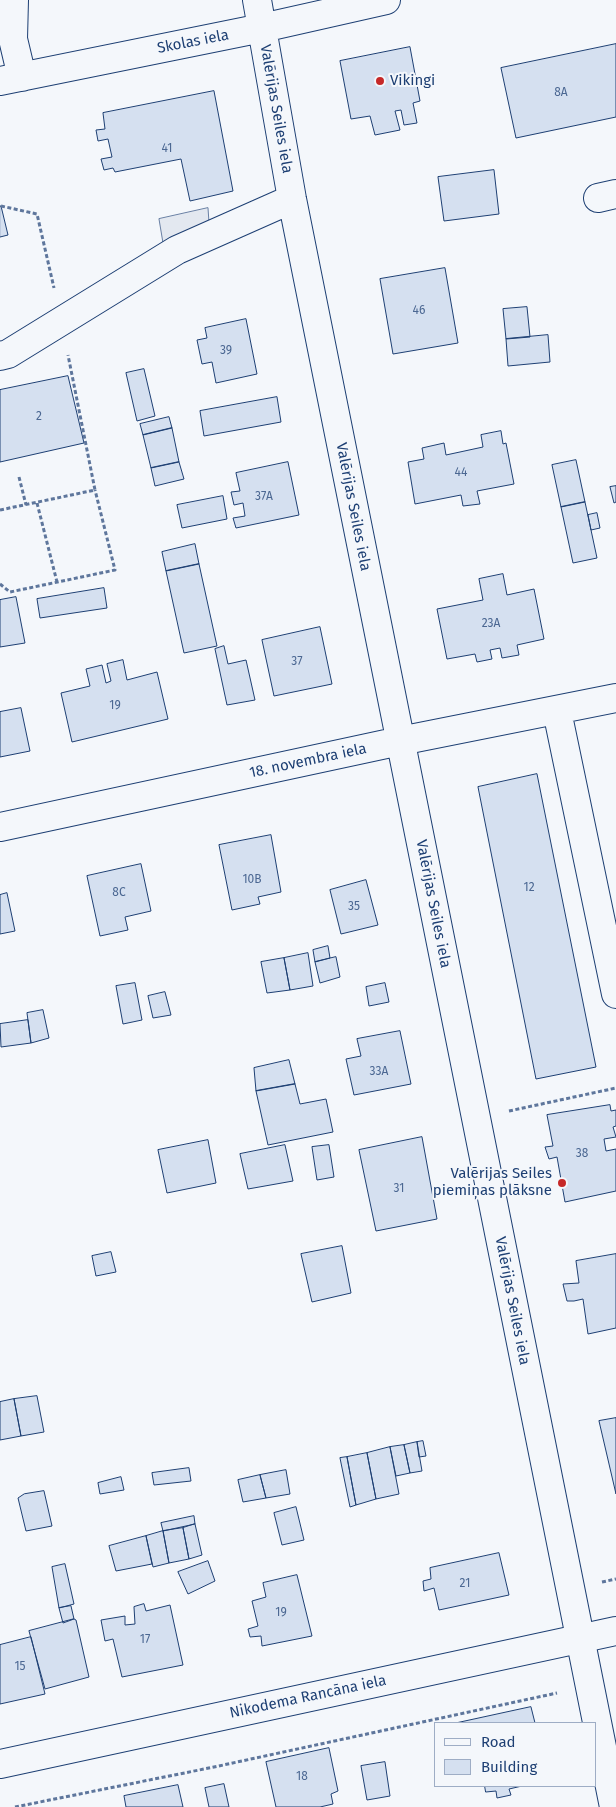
<!DOCTYPE html>
<meta charset="utf-8">
<style>
body{margin:0}
#map{position:relative;width:616px;height:1807px;overflow:hidden;background:#f4f7fb;font-family:"Fira Sans",sans-serif}
canvas{display:block}
.legend{position:absolute;left:434px;top:1722px;width:162px;height:65px;box-sizing:border-box;background:#f4f7fb;border:1px solid #9eadc5;margin:0;padding:6px 9px;list-style:none;font-size:15px;color:#1d3f73}
.legend li{display:flex;align-items:center;gap:10px;height:25px}
.legend b{width:25px;border:1px solid #9eadc5}
</style>
<div id="map">
<canvas width="616" height="1807"></canvas>
<ul class="legend">
<li><b style="height:6px;background:#f4f7fb"></b>Road</li>
<li><b style="height:14px;background:#d5e0f0"></b>Building</li>
</ul>
</div>
<script>
const c = document.querySelector('canvas').getContext('2d');
c.lineJoin = 'round';
function fill(path, color) { c.fillStyle = color; c.fill(path, 'evenodd'); }
function stroke(path, color, width, dash) { c.strokeStyle = color; c.lineWidth = width; c.lineCap = dash ? 'butt' : 'round'; c.setLineDash(dash || []); c.stroke(path); }
function write(font, color, halo, rows, align = 'center') {
  c.font = font + ' "Fira Sans",sans-serif'; c.lineWidth = 4; c.setLineDash([]); c.textBaseline = 'middle'; c.strokeStyle = halo; c.fillStyle = color; for (const [text, x, y, turn = 0] of rows) {
    c.save(); c.translate(x, y); c.rotate((+turn || 0) * Math.PI / 180); c.textAlign = isNaN(turn) ? turn : align; if (halo) c.strokeText(text, 0, 0); c.fillText(text, 0, 0); c.restore();
  }
}
const parking = new Path2D(`
 M 208,208 L 210,237 L 164,249 L 159,219 Z`);
fill(parking, '#e3e8f0');
stroke(parking, '#687fa3', 1);
const building = new Path2D(`
 M 616,44 L 616,117 L 516,138 L 501,68 Z
 M 410,47 L 420,101 L 413,103 L 417,123 L 404,125 L 401,110 L 395,111 L 400,130 L 375,135 L 370,116 L 351,119 L 340,61 Z
 M 214,91 L 233,191 L 190,201 L 181,159 L 115,172 L 113,168 L 104,170 L 101,159 L 112,157 L 108,139 L 98,141 L 96,130 L 105,129 L 103,113 Z
 M 494,170 L 499,214 L 444,221 L 438,177 Z
 M 0,206 L 1,206 L 8,235 L 0,237 Z
 M 445,268 L 458,343 L 393,354 L 380,279 Z
 M 527,307 L 530,337 L 506,339 L 503,309 Z
 M 246,319 L 257,374 L 216,383 L 212,362 L 202,364 L 197,340 L 207,338 L 205,328 Z
 M 548,335 L 550,362 L 508,366 L 506,339 Z
 M 144,369 L 155,416 L 137,421 L 126,373 Z
 M 68,376 L 84,443 L 0,462 L 0,390 Z
 M 277,397 L 281,422 L 204,436 L 200,411 Z
 M 169,417 L 172,428 L 143,435 L 140,424 Z
 M 172,428 L 179,462 L 151,468 L 143,435 Z
 M 501,431 L 503,444 L 506,443 L 514,484 L 477,491 L 480,504 L 463,506 L 461,495 L 415,504 L 408,462 L 424,459 L 422,448 L 444,443 L 446,455 L 483,447 L 481,435 Z
 M 576,460 L 585,502 L 561,507 L 552,465 Z
 M 179,462 L 184,479 L 155,486 L 151,468 Z
 M 288,462 L 299,515 L 236,528 L 233,518 L 245,516 L 243,503 L 234,505 L 231,492 L 240,491 L 236,473 Z
 M 616,486 L 616,502 L 614,503 L 610,487 Z
 M 223,496 L 227,519 L 182,528 L 177,505 Z
 M 585,502 L 597,558 L 573,563 L 561,507 Z
 M 597,513 L 600,528 L 591,530 L 588,515 Z
 M 195,544 L 199,564 L 166,571 L 162,552 Z
 M 199,564 L 217,646 L 184,653 L 166,571 Z
 M 503,574 L 507,595 L 534,589 L 544,639 L 517,645 L 519,655 L 502,658 L 500,648 L 490,650 L 492,659 L 477,662 L 475,654 L 447,659 L 437,609 L 483,600 L 479,579 Z
 M 104,588 L 107,608 L 40,618 L 37,599 Z
 M 16,597 L 25,643 L 0,647 L 0,600 Z
 M 320,627 L 332,684 L 274,696 L 262,640 Z
 M 224,646 L 228,664 L 246,660 L 255,700 L 227,705 L 215,649 Z
 M 123,660 L 127,680 L 157,672 L 168,719 L 72,742 L 61,693 L 90,686 L 86,669 L 102,665 L 106,683 L 111,681 L 107,664 Z
 M 21,708 L 30,751 L 0,757 L 0,712 Z
 M 537,774 L 596,1067 L 536,1079 L 478,787 Z
 M 271,835 L 281,892 L 258,897 L 260,904 L 232,910 L 219,845 Z
 M 141,864 L 151,911 L 125,917 L 128,930 L 100,936 L 87,876 Z
 M 366,880 L 378,925 L 341,934 L 330,890 Z
 M 7,893 L 15,931 L 0,934 L 0,895 Z
 M 328,946 L 330,958 L 315,962 L 313,950 Z
 M 308,953 L 313,986 L 290,990 L 284,958 Z
 M 336,957 L 340,977 L 320,983 L 315,962 Z
 M 284,958 L 290,990 L 267,993 L 261,962 Z
 M 135,983 L 142,1020 L 123,1024 L 116,986 Z
 M 385,983 L 389,1002 L 369,1006 L 366,987 Z
 M 165,992 L 171,1015 L 153,1018 L 148,996 Z
 M 43,1010 L 49,1038 L 31,1043 L 27,1013 Z
 M 28,1020 L 31,1043 L 1,1047 L 0,1024 Z
 M 400,1031 L 411,1084 L 354,1095 L 346,1059 L 361,1056 L 357,1039 Z
 M 289,1060 L 295,1084 L 256,1091 L 254,1068 Z
 M 295,1084 L 300,1104 L 326,1099 L 333,1132 L 268,1145 L 256,1091 Z
 M 610,1105 L 611,1111 L 616,1110 L 616,1126 L 613,1127 L 616,1137 L 604,1139 L 606,1151 L 616,1149 L 616,1191 L 565,1202 L 557,1157 L 549,1159 L 545,1147 L 553,1146 L 547,1115 Z
 M 422,1137 L 437,1219 L 376,1231 L 359,1150 Z
 M 208,1140 L 216,1183 L 167,1193 L 158,1150 Z
 M 285,1145 L 293,1181 L 248,1189 L 240,1154 Z
 M 329,1145 L 334,1177 L 317,1180 L 312,1147 Z
 M 342,1246 L 351,1293 L 312,1302 L 301,1254 Z
 M 111,1252 L 116,1272 L 96,1276 L 92,1256 Z
 M 616,1254 L 616,1328 L 588,1334 L 583,1299 L 574,1301 L 567,1301 L 563,1284 L 579,1283 L 576,1261 Z
 M 37,1396 L 44,1432 L 21,1436 L 14,1399 Z
 M 14,1399 L 21,1436 L 0,1440 L 0,1402 Z
 M 616,1418 L 616,1494 L 599,1421 Z
 M 423,1441 L 426,1456 L 419,1457 L 417,1442 Z
 M 417,1442 L 422,1471 L 410,1473 L 404,1445 Z
 M 404,1445 L 410,1473 L 396,1476 L 390,1447 Z
 M 390,1447 L 399,1494 L 376,1499 L 367,1453 Z
 M 367,1453 L 376,1499 L 356,1505 L 347,1457 Z
 M 347,1457 L 356,1505 L 350,1507 L 340,1458 Z
 M 189,1468 L 191,1481 L 154,1485 L 152,1473 Z
 M 286,1470 L 290,1494 L 266,1498 L 260,1475 Z
 M 260,1475 L 266,1498 L 243,1502 L 238,1480 Z
 M 121,1477 L 124,1490 L 100,1494 L 98,1483 Z
 M 44,1491 L 52,1526 L 26,1531 L 18,1498 L 24,1494 Z
 M 296,1507 L 304,1540 L 282,1545 L 274,1513 Z
 M 194,1516 L 195,1524 L 163,1531 L 161,1523 Z
 M 195,1524 L 202,1555 L 189,1559 L 183,1528 Z
 M 183,1528 L 189,1559 L 169,1563 L 163,1531 Z
 M 163,1531 L 169,1563 L 153,1567 L 146,1536 Z
 M 146,1536 L 152,1564 L 116,1571 L 109,1546 Z
 M 499,1553 L 509,1595 L 439,1610 L 434,1588 L 424,1591 L 423,1581 L 431,1579 L 430,1568 Z
 M 208,1561 L 215,1581 L 188,1594 L 178,1572 Z
 M 65,1564 L 74,1604 L 59,1608 L 52,1567 Z
 M 297,1575 L 312,1636 L 262,1646 L 261,1636 L 250,1637 L 248,1629 L 258,1626 L 252,1601 L 266,1597 L 263,1583 Z
 M 144,1604 L 146,1611 L 170,1605 L 183,1665 L 122,1677 L 113,1639 L 105,1641 L 101,1620 L 125,1616 L 125,1625 L 135,1624 L 134,1607 Z
 M 71,1606 L 74,1619 L 63,1623 L 59,1608 Z
 M 74,1619 L 76,1620 L 89,1677 L 45,1689 L 29,1631 Z
 M 31,1637 L 45,1694 L 0,1704 L 0,1645 Z
 M 531,1707 L 535,1723 L 456,1723 Z
 M 329,1748 L 338,1791 L 331,1794 L 333,1804 L 320,1807 L 276,1807 L 266,1762 Z
 M 385,1762 L 390,1796 L 367,1800 L 361,1766 Z
 M 224,1784 L 229,1807 L 209,1807 L 205,1788 Z
 M 178,1785 L 183,1807 L 126,1807 L 124,1796 Z
 M 485,1786 L 522,1786 L 509,1789 L 511,1795 L 497,1798 L 496,1791 L 486,1792 Z`);
fill(building, '#d5e0f0');
stroke(building, '#1d3f73', 1);
const minor = new Path2D(`
 M 14,0 L 13,39 L 22,77
 M 257,0 L 292,199 L 614,1807
 M 0,81 L 262,28 L 386,0
 M 598,198 L 616,194
 M 0,356 L 8,354 L 177,250 L 292,199
 M 557,711 L 616,994
 M 0,827 L 400,741 L 616,698`);
const major = new Path2D(`
 M 0,1764 L 616,1631`);
stroke(minor, '#1d3f73', 30);
stroke(major, '#1d3f73', 30);
stroke(new Path2D(`
 M 1,206 L 37,214 L 54,288
 M 19,477 L 26,505
 M 37,503 L 57,582
 M 0,510 L 95,490 L 68,355
 M 0,584 L 10,592 L 115,570 L 95,490
 M 509,1111 L 616,1088
 M 602,1582 L 616,1579
 M 15,1807 L 214,1767 L 557,1693`), '#5e769c', 3, [4, 2.5]);
stroke(minor, '#f4f7fb', 28);
stroke(major, '#f4f7fb', 28);
for (const [x, y, r, color] of [
 [380,81,5,"#c62828"],
 [562,1183,5,"#c62828"]
]) { const dot = new Path2D(); dot.arc(x, y, r, 0, 2 * Math.PI); c.fillStyle = color; c.fill(dot); stroke(dot, '#f4f7fb', 2); }
write('12px', '#4b6792', null, [
 ["8A",561,93],
 ["41",167,149],
 ["46",419,311],
 ["39",226,351],
 ["2",39,417],
 ["44",461,473],
 ["37A",264,497],
 ["23A",491,624],
 ["37",297,662],
 ["19",115,706],
 ["10B",252,880],
 ["12",529,888],
 ["8C",119,893],
 ["35",354,907],
 ["33A",379,1072],
 ["38",582,1154],
 ["31",399,1189],
 ["21",465,1584],
 ["19",281,1613],
 ["17",145,1640],
 ["15",20,1667],
 ["18",302,1777]
]);
write('15px', '#1d3f73', '#f4f7fb', [
 ["Skolas iela",193,42,-11],
 ["Valērijas Seiles iela",276,109,80],
 ["Valērijas Seiles iela",353,507,79],
 ["18. novembra iela",308,761,-12],
 ["Valērijas Seiles iela",433,904,79],
 ["Valērijas Seiles iela",512,1301,79],
 ["Nikodema Rancāna iela",308,1697,-12]
]);
write('15px', '#1d3f73', '#f4f7fb', [
 ["Vikingi",390,81],
 ["Valērijas Seiles",552,1174,"right"],
 ["piemiņas plāksne",552,1191,"right"]
], 'left');
</script>
